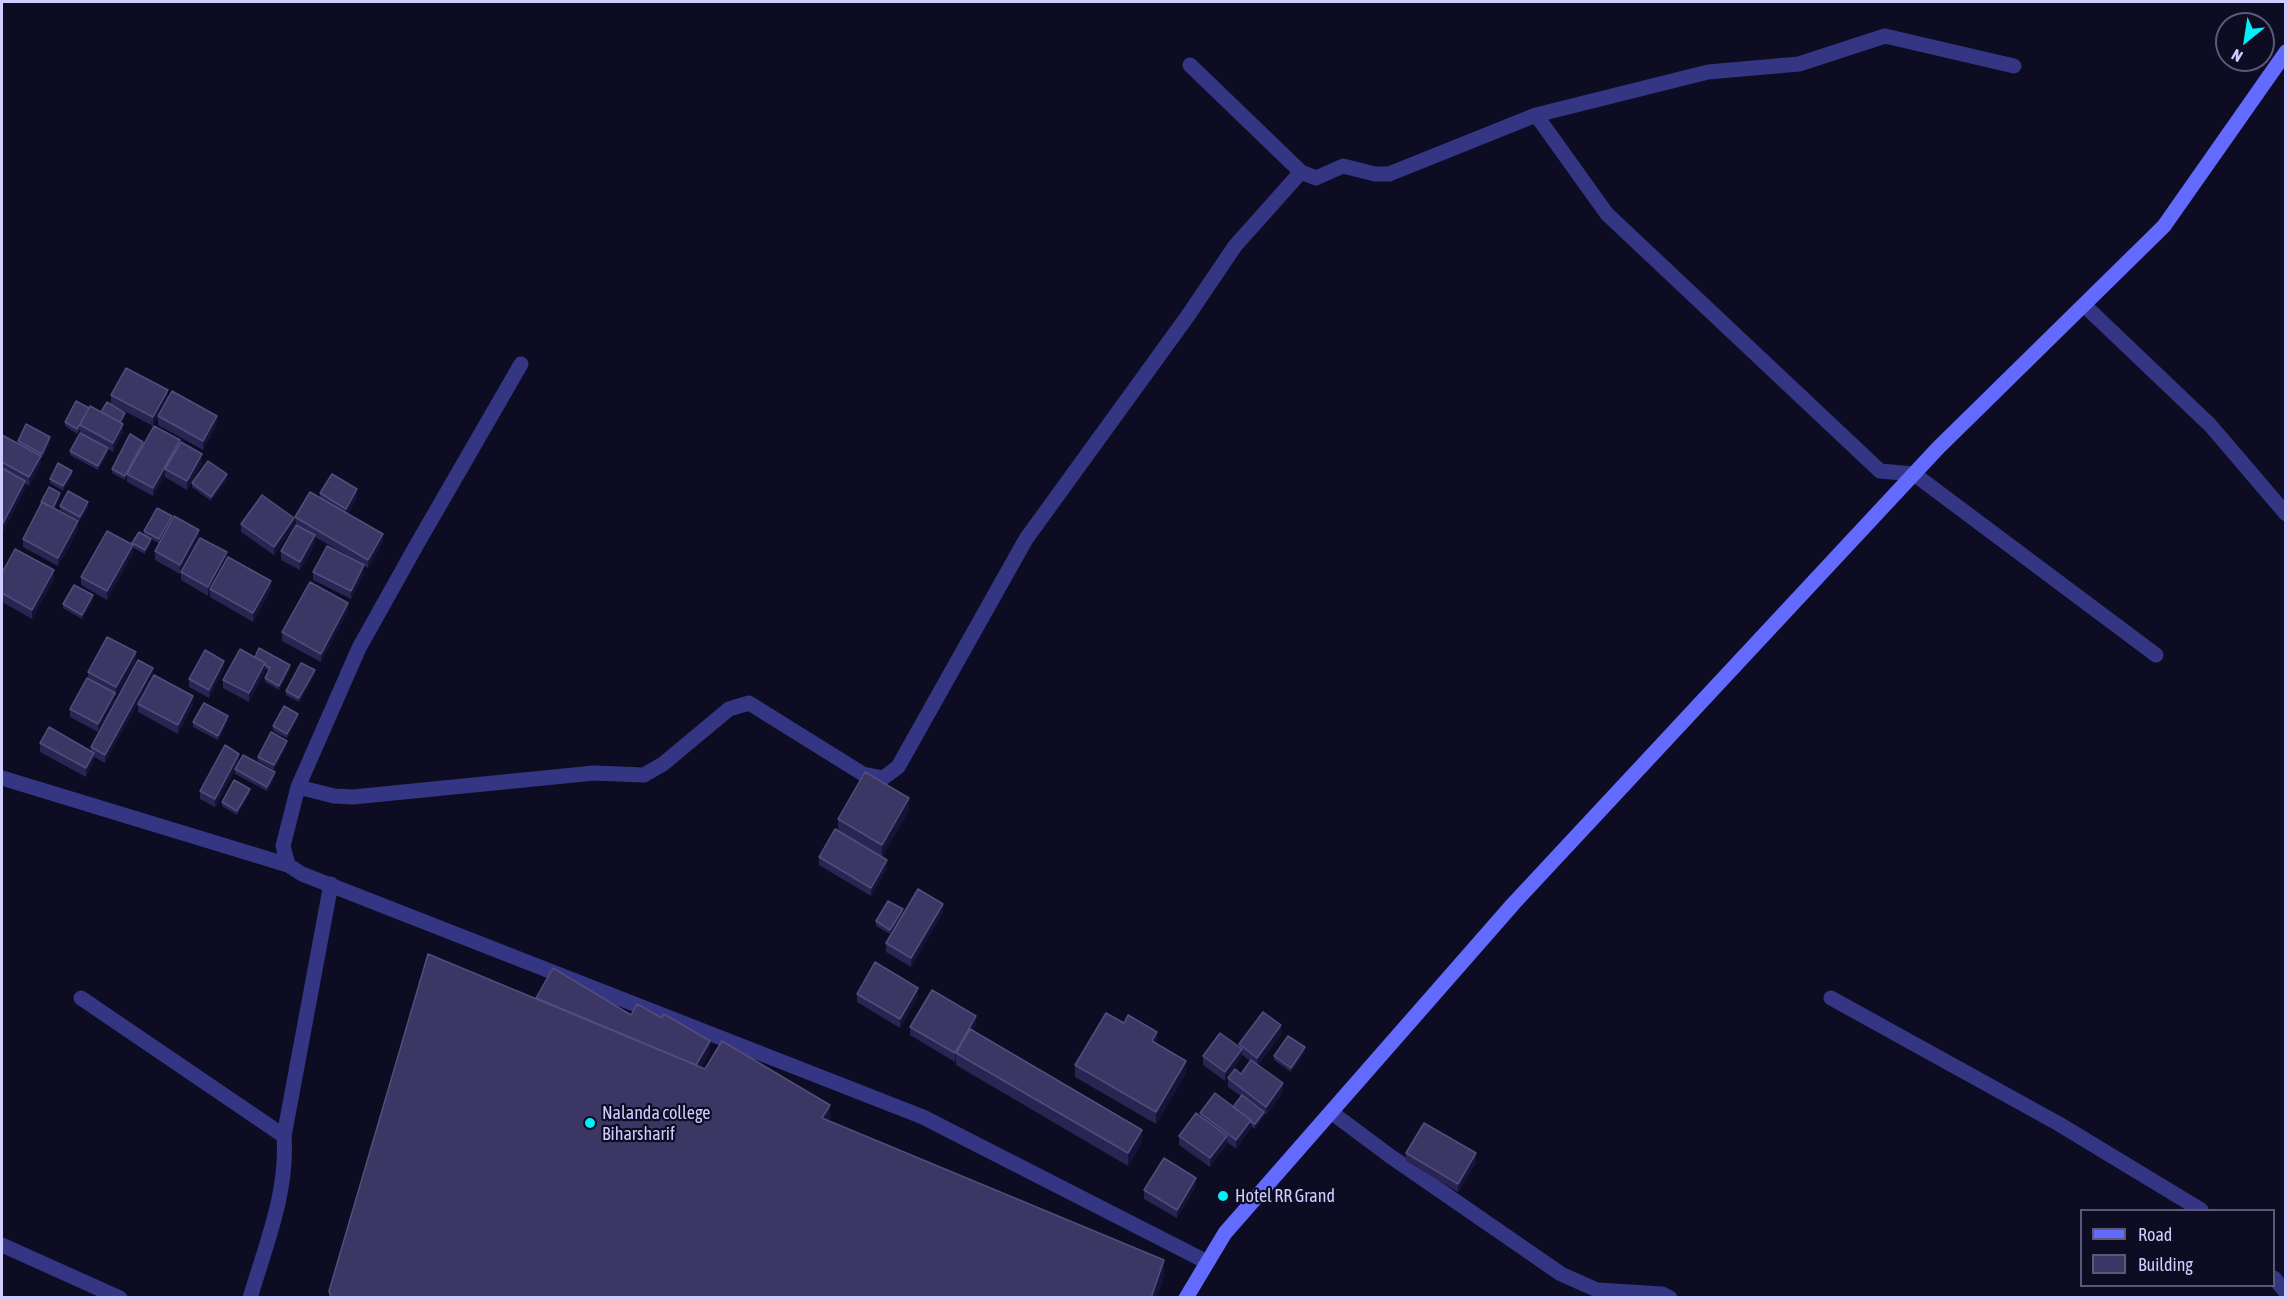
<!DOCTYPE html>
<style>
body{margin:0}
#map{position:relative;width:2287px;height:1299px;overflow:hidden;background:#0e0c22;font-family:"Asap Condensed",sans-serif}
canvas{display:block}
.frame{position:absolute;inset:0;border:3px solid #cfccff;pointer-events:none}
.legend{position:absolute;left:2080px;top:1209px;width:195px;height:78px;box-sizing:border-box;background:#0e0c22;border:2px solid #5b597a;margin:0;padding:8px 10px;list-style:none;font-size:18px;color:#cfccff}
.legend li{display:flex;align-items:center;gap:12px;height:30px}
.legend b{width:30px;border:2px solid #5b597a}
.north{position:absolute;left:2215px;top:12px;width:60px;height:60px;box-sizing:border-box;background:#0e0c22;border:2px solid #5b597a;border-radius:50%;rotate:210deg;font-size:16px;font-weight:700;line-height:24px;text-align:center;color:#cfccff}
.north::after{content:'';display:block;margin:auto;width:21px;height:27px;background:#00f0f7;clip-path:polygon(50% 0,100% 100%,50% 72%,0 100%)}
</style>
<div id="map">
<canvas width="2287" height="1299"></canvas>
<div class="frame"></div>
<ul class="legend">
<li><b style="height:8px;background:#636bff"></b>Road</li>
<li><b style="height:16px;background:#3b3664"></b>Building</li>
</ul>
<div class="north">N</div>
</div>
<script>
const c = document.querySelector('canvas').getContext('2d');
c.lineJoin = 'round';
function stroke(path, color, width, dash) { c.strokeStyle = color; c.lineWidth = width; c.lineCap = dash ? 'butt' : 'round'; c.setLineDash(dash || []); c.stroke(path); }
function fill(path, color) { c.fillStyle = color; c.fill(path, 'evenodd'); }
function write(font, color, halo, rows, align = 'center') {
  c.font = font + ' "Asap Condensed",sans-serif'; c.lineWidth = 4.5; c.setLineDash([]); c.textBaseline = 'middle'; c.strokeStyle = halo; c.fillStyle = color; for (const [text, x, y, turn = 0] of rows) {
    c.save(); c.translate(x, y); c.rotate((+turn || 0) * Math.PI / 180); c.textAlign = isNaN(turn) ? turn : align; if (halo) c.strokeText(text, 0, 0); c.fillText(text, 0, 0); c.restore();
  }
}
stroke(new Path2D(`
 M 1190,65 L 1301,172 L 1316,178 L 1343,166 L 1375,174 L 1389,174 L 1536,115
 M 2014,66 L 1885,36 L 1799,64 L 1708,72 L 1536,115 L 1607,214 L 1880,471 L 1914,474 L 2156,655
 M 2084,305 L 2210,425 L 2286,514
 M 521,364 L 416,546 L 359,648 L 298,787 L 283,846 L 288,865 L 302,874 L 923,1117 L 1207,1262
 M 2,778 L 288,865
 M 298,787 L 334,796 L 353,797 L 594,773 L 644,775 L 663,764 L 729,709 L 749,703 L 863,774 L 883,778 L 898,767 L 1026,539 L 1187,317 L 1235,246 L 1301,172
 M 81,998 L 284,1136
 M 1831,998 L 2059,1124 L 2201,1210
 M 1331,1112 L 1390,1156 L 1561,1274 L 1597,1290 L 1662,1294 L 1670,1298
 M 2,1245 L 120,1298
 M 2274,1278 L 2286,1292
 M 250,1298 C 266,1244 288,1192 284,1136 L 331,884`), '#343684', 15);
stroke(new Path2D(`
 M 1186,1298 L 1225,1233 L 1514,903 L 1938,448 L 2164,226 L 2286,52`), '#636bff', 15);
fill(new Path2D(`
 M 111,395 L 168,398 L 217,424 L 203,450 L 158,425 L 158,417 L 153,426 L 111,404 Z
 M 89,408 L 101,412 L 125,417 L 122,423 L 123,432 L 113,452 L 108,449 L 108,452 L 98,470 L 70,455 L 70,451 L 80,433 L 80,429 L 77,434 L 65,426 L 65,422 Z
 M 2,435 L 18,443 L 18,441 L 50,442 L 42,458 L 41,458 L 41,464 L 29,486 L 25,484 L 25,489 L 2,533 Z
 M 180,444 L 202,463 L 187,490 L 165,477 L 165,474 L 153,496 L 127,482 L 127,475 L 125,480 L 112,473 L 112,469 L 143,445 Z
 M 72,475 L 63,491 L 50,483 L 50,479 Z
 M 227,479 L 211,501 L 192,487 L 192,483 Z
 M 320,493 L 357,497 L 348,514 L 383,542 L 368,568 L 364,566 L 364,573 L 351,599 L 313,580 L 313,572 L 352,558 L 315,537 L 315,544 L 300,570 L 281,560 L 281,551 L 296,526 L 295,517 L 320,498 Z
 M 60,498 L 54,509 L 78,530 L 58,566 L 23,547 L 23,539 L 41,505 L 41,502 Z
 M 60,506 L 88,507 L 80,521 L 60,510 Z
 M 172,520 L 159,543 L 151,539 L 151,543 L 145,554 L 133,548 L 133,553 L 107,600 L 81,585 L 81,577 L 132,545 L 132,543 L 144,535 L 144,531 Z
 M 241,524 L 294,526 L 274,555 L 241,532 Z
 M 199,539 L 271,589 L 253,622 L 210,597 L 210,592 L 208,596 L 181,580 L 181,572 L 180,574 L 155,560 L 155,551 Z
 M 2,573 L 54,579 L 32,619 L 2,602 Z
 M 93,600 L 82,619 L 63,608 L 63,604 Z
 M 348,611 L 321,662 L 282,641 L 282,632 Z
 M 255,657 L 290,669 L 279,690 L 265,682 L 265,678 L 269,671 L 265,669 L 265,671 L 249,702 L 223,688 L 223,680 Z
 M 138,660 L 105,763 L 94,757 L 94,761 L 86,777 L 40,752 L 40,743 L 91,751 L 91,747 Z
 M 136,661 L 116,696 L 115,695 L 115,702 L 98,732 L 70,717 L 70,709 L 88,678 L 88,672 Z
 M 224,669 L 209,698 L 189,687 L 189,679 Z
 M 315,674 L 299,702 L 286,695 L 286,691 Z
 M 138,704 L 193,705 L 178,734 L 138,712 Z
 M 298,718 L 287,738 L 273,731 L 273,726 Z
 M 228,721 L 218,740 L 193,727 L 193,722 Z
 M 287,745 L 274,770 L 258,761 L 258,757 Z
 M 239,762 L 275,777 L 267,791 L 235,774 L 235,770 L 215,807 L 200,799 L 200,791 Z
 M 250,793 L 237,815 L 222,806 L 222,802 Z
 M 909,810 L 882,857 L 887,868 L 871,896 L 819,865 L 819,857 L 838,831 L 838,819 Z
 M 943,912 L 911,967 L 886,952 L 886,943 Z
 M 903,913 L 890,934 L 876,926 L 876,921 Z
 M 857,994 L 918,996 L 900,1028 L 857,1002 Z
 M 1124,1023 L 1157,1043 L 1186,1073 L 1156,1124 L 1075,1077 L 1075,1065 Z
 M 976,1025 L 973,1030 L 1142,1142 L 1128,1166 L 956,1065 L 956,1059 L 955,1062 L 910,1035 L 910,1027 Z
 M 1281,1034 L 1258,1065 L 1283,1092 L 1266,1115 L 1264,1113 L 1264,1116 L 1255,1129 L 1251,1126 L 1251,1128 L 1236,1149 L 1227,1142 L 1227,1144 L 1210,1167 L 1179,1145 L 1179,1136 L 1200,1116 L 1200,1113 L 1233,1107 L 1241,1096 L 1228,1087 L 1228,1078 L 1241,1074 L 1250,1061 L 1242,1055 L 1242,1057 L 1225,1081 L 1203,1065 L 1203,1056 L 1239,1047 L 1239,1044 Z
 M 1305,1052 L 1291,1072 L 1274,1060 L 1274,1056 Z
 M 1406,1153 L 1476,1162 L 1458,1192 L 1406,1161 Z
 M 1196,1186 L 1177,1218 L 1144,1199 L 1144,1190 Z`), '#292451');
fill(new Path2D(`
 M 168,390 L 168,398 L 153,426 L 153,417 Z
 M 125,413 L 125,417 L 119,428 L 119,423 Z
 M 217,416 L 217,424 L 203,450 L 203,441 Z
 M 123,424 L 123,432 L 113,452 L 113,443 Z
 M 50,437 L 50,442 L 42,458 L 42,454 Z
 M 180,440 L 180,448 L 165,469 L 165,474 L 153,496 L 153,488 Z
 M 143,442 L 143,446 L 125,480 L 125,476 Z
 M 108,448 L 108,452 L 98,470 L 98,466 Z
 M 202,454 L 202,463 L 187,490 L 187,481 Z
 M 41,456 L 41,464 L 29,486 L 29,477 Z
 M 72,471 L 72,475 L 63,491 L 63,486 Z
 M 227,474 L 227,479 L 211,501 L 211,497 Z
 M 25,481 L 25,489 L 2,533 L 2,525 Z
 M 357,489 L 357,497 L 346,517 L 346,509 Z
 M 60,493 L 60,498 L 52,512 L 52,508 Z
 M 88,502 L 88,507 L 80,521 L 80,517 Z
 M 172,516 L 172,520 L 159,543 L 159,539 Z
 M 294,518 L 294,526 L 274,555 L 274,547 Z
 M 78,521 L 78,530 L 58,566 L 58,558 Z
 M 199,530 L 199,539 L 180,574 L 180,565 Z
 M 383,534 L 383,542 L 368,568 L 368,560 Z
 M 315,535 L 315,544 L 300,570 L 300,562 Z
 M 151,539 L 151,543 L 145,554 L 145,550 Z
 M 133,545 L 133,553 L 107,600 L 107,591 Z
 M 227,552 L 227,561 L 210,589 L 210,592 L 208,596 L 208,587 Z
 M 364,565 L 364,573 L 351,599 L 351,591 Z
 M 54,570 L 54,579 L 32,619 L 32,610 Z
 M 271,581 L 271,589 L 253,622 L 253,613 Z
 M 93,595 L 93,600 L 82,619 L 82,615 Z
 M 348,603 L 348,611 L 321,662 L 321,654 Z
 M 136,652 L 136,661 L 116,696 L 116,687 Z
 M 224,661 L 224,669 L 209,698 L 209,690 Z
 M 265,663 L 265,671 L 249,702 L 249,693 Z
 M 290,665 L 290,669 L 279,690 L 279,686 Z
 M 153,668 L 153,677 L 105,763 L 105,755 Z
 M 315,670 L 315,674 L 299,702 L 299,698 Z
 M 115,693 L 115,702 L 98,732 L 98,724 Z
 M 193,696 L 193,705 L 178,734 L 178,725 Z
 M 298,714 L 298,718 L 287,738 L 287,734 Z
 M 228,716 L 228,721 L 218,740 L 218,736 Z
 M 287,741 L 287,745 L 274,770 L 274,765 Z
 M 94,753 L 94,761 L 86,777 L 86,768 Z
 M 239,754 L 239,762 L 215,807 L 215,799 Z
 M 275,772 L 275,777 L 267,791 L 267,787 Z
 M 250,789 L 250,793 L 237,815 L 237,811 Z
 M 909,798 L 909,810 L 882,857 L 882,845 Z
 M 887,860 L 887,868 L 871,896 L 871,888 Z
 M 943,904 L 943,912 L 911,967 L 911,958 Z
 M 903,909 L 903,913 L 890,934 L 890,930 Z
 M 918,988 L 918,996 L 900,1028 L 900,1019 Z
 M 976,1016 L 976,1025 L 959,1054 L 956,1053 L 956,1059 L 955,1062 L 955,1053 Z
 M 1281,1025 L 1281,1034 L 1257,1066 L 1257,1058 Z
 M 1157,1032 L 1157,1044 L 1152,1041 Z
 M 710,1041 L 710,1053 L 694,1081 L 694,1068 Z
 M 1305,1047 L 1305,1052 L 1291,1072 L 1291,1068 Z
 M 1242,1049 L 1242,1057 L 1225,1081 L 1225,1072 Z
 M 1186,1061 L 1186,1073 L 1156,1124 L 1156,1112 Z
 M 1283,1083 L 1283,1092 L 1266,1115 L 1266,1107 Z
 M 830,1105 L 830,1121 L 822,1118 Z
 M 1264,1112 L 1264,1116 L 1255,1129 L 1255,1124 Z
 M 1251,1120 L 1251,1128 L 1236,1149 L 1236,1140 Z
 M 1142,1130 L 1142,1142 L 1128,1166 L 1128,1153 Z
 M 1227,1136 L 1227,1144 L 1210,1167 L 1210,1158 Z
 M 1476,1153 L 1476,1162 L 1458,1192 L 1458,1184 Z
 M 1196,1178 L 1196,1186 L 1177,1218 L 1177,1210 Z
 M 1164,1260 L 1164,1277 L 1157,1298 L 1151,1298 Z`), '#171336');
const building = new Path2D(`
 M 126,368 L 168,390 L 153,417 L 111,395 Z
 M 172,391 L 217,416 L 203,441 L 158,416 Z
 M 76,401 L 89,408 L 77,429 L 65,422 Z
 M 107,402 L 125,413 L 120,422 L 101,412 Z
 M 90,406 L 123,424 L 113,443 L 80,425 Z
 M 26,424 L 50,437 L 42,454 L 18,441 Z
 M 154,426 L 180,440 L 153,488 L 127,474 Z
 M 80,433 L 108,448 L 98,466 L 70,451 Z
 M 130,434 L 143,442 L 125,476 L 112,469 Z
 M 2,435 L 41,456 L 29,477 L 2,462 Z
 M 181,442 L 202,454 L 187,481 L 165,469 Z
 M 208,461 L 227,474 L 211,497 L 192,483 Z
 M 58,463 L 72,471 L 63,486 L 50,479 Z
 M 2,468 L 25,481 L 2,525 Z
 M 332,474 L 357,489 L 346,509 L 320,493 Z
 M 49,487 L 60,493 L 53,508 L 41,502 Z
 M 68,491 L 88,502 L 80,517 L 60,506 Z
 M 310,492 L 383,534 L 368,560 L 295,517 Z
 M 262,495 L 294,518 L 274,547 L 241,524 Z
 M 42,502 L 78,521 L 58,558 L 23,539 Z
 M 157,508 L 172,516 L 159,539 L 144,531 Z
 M 174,516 L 199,530 L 180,565 L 155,551 Z
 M 296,525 L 315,535 L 300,562 L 281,551 Z
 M 107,531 L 133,545 L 107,591 L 81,577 Z
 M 139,532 L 151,539 L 145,550 L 132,543 Z
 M 200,538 L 227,552 L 208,587 L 181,572 Z
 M 327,546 L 364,565 L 351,591 L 313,572 Z
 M 15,549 L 54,570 L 32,610 L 2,593 L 2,573 Z
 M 228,557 L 271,581 L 253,613 L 210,589 Z
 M 310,582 L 348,603 L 321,654 L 282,632 Z
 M 74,585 L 93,595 L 82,615 L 63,604 Z
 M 107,637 L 136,652 L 116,687 L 88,672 Z
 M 259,648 L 290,665 L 279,686 L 265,678 L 270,668 L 265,665 L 265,663 L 255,657 Z
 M 240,649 L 265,663 L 249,693 L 223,680 Z
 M 205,650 L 224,661 L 209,690 L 189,679 Z
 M 138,660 L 153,668 L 105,755 L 91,747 Z
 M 301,663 L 315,670 L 299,698 L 286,691 Z
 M 154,675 L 193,696 L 178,725 L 138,704 Z
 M 87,678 L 115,693 L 98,724 L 70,709 Z
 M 204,703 L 228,716 L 218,736 L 193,722 Z
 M 284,706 L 298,714 L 287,734 L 273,726 Z
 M 49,727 L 94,753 L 86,768 L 40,743 Z
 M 271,732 L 287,741 L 274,765 L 258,757 Z
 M 225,745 L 239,754 L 215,799 L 200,791 Z
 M 243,755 L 275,772 L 267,787 L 235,769 Z
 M 865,772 L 909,798 L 882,845 L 838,819 Z
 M 234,780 L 250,789 L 237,811 L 222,802 Z
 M 835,829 L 887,860 L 871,888 L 819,857 Z
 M 918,889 L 943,904 L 911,958 L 886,943 Z
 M 888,901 L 903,909 L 890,930 L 876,921 Z
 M 428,954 L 705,1069 L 722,1041 L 830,1105 L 822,1118 L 1164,1260 L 1151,1298 L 331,1298 L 329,1291 Z
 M 875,962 L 918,988 L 900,1019 L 857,994 Z
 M 553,968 L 631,1015 L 637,1004 L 662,1018 L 664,1014 L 710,1041 L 696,1065 L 536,998 Z
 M 932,990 L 976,1016 L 955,1053 L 910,1027 Z
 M 1263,1012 L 1281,1025 L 1257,1058 L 1239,1044 Z
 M 1106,1013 L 1124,1023 L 1128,1015 L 1157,1032 L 1152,1041 L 1186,1061 L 1156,1112 L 1075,1065 Z
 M 970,1029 L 1142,1130 L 1128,1153 L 956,1053 Z
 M 1220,1033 L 1242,1049 L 1225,1072 L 1203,1056 Z
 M 1288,1036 L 1305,1047 L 1291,1068 L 1274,1056 Z
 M 1251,1060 L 1283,1083 L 1266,1107 L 1228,1078 L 1235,1069 L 1241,1074 Z
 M 1215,1093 L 1251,1120 L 1236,1140 L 1200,1113 Z
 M 1242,1095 L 1264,1112 L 1255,1124 L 1251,1122 L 1251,1120 L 1233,1107 Z
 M 1196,1113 L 1227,1136 L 1210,1158 L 1179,1136 Z
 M 1424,1123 L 1476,1153 L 1458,1184 L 1406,1153 Z
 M 1164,1158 L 1196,1178 L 1177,1210 L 1144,1190 Z`);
fill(building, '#3b3664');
stroke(building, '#524d7c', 1.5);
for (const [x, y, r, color] of [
 [590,1123,6,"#00f0f7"],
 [1223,1196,6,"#00f0f7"]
]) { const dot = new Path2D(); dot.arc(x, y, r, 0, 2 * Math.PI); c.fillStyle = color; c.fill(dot); stroke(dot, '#0e0c22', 2); }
write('18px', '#cfccff', '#0e0c22', [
 ["Nalanda college",602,1113],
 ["Biharsharif",602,1134],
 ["Hotel RR Grand",1235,1196]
], 'left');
</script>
